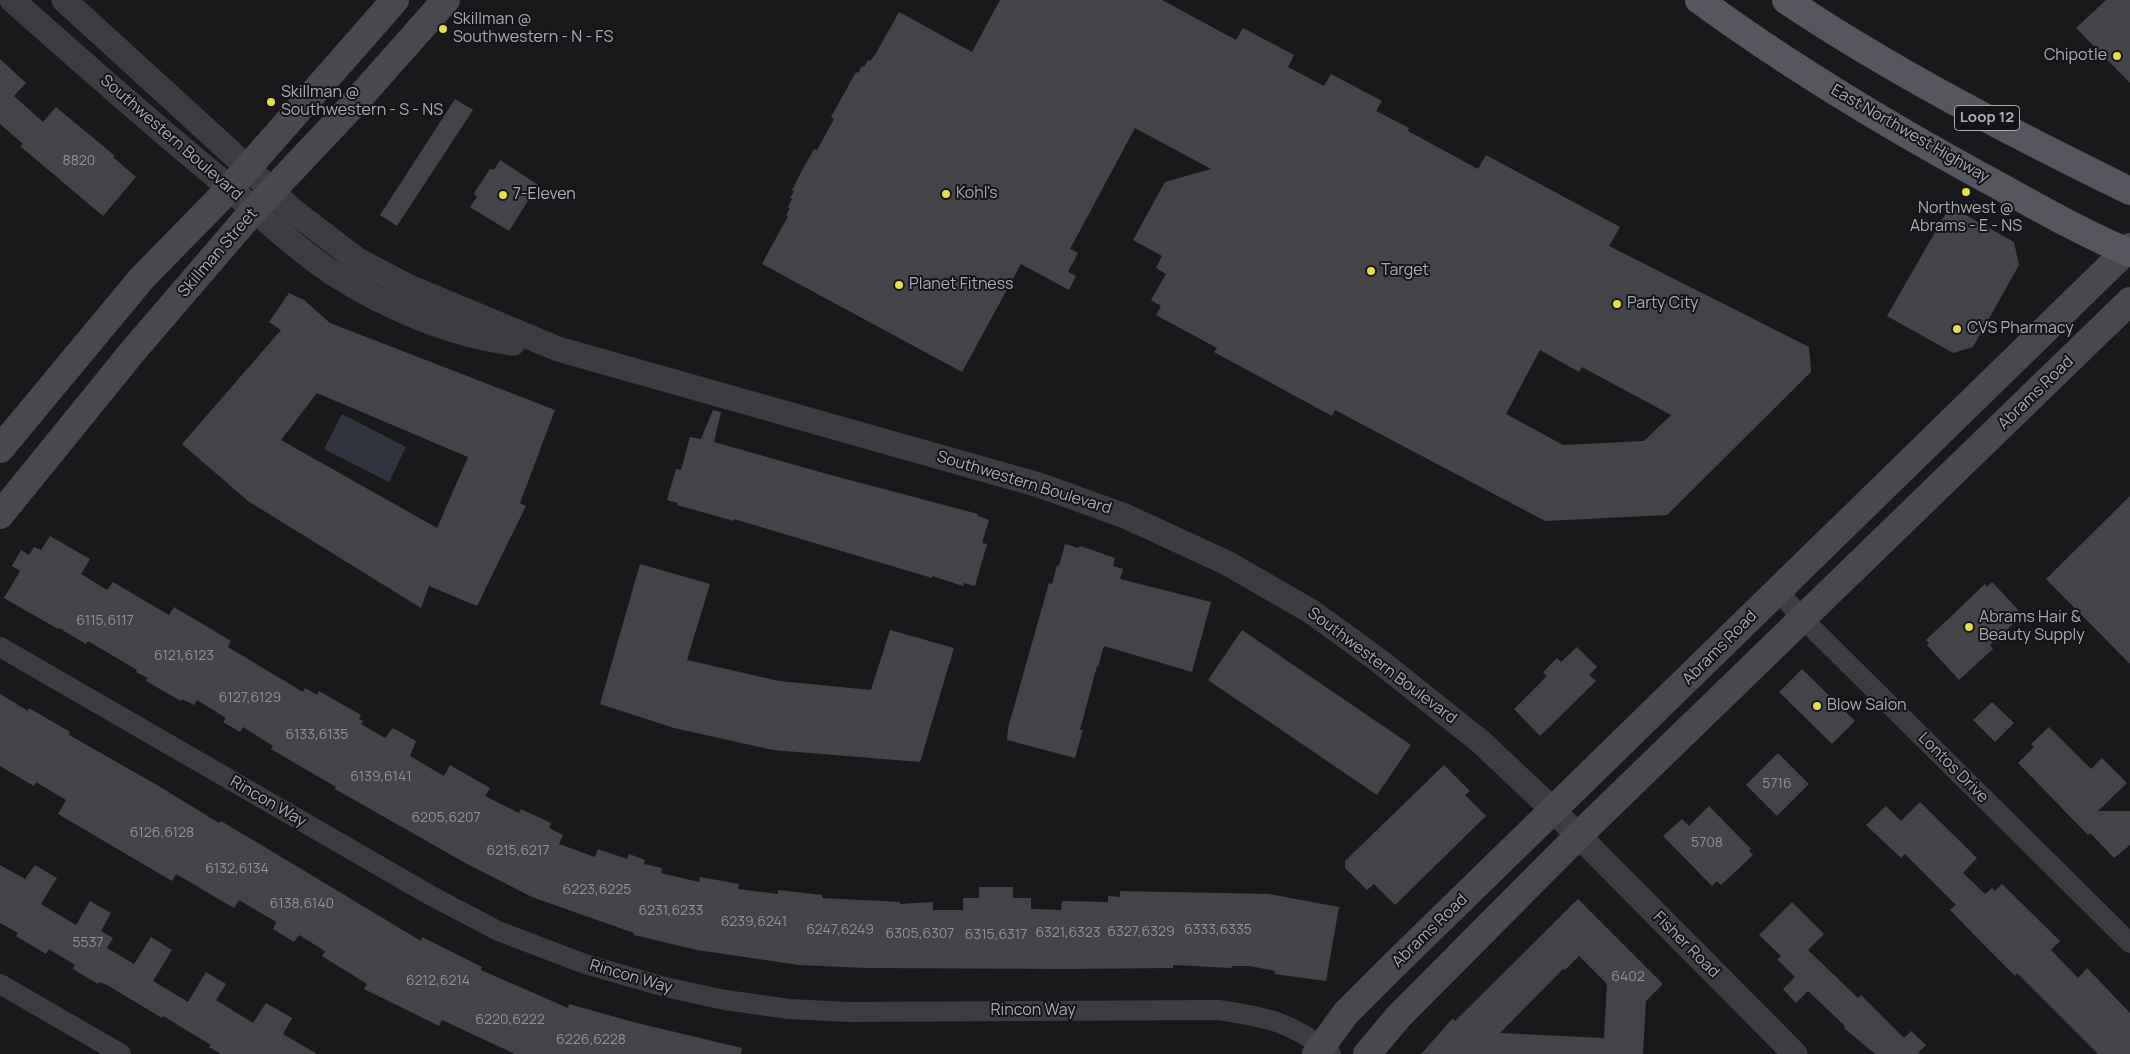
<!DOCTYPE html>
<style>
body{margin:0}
canvas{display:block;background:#19191b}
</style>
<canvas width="2130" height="1054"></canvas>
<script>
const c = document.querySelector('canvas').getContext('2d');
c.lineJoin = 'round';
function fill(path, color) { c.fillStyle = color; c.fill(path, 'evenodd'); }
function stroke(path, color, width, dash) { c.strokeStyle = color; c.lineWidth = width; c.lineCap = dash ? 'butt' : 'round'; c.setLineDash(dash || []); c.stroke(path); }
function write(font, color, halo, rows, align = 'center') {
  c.font = font + ' Manrope,sans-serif'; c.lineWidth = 4; c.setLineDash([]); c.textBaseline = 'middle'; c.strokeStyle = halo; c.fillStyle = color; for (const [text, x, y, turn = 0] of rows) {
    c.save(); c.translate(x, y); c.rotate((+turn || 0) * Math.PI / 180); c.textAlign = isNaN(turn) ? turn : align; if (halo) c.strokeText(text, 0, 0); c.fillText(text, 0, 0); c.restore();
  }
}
fill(new Path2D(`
 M 342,414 L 406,447 L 389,482 L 324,449 Z`), '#313540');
fill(new Path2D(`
 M 1000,0 L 1162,0 L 1236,40 L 1243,28 L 1294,55 L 1288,67 L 1324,86 L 1331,74 L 1382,101 L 1376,111 L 1409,128 L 1408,131 L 1478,169 L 1486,155 L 1620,227 L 1609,246 L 1809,347 L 1811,372 L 1667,515 L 1545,521 L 1335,410 L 1332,416 L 1214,352 L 1217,348 L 1156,315 L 1161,306 L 1151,300 L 1166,274 L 1156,268 L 1162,256 L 1133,240 L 1165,182 L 1211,169 L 1135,128 L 1070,249 L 1078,253 L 1068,272 L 1076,276 L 1069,290 L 1021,264 L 962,372 L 762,264 L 788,216 L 786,215 L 790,208 L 788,207 L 792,199 L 790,198 L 794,191 L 792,190 L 803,169 L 814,149 L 817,150 L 834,119 L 831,117 L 856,72 L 858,73 L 862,66 L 864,67 L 868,60 L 870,61 L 875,55 L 899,12 L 972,52 ZM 1540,350 L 1579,372 L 1582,367 L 1671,415 L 1644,441 L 1563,445 L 1506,414 Z
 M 2106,0 L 2130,0 L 2130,83 L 2076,28 Z
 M 0,59 L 26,83 L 14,96 L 43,122 L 56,107 L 115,156 L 113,157 L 136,177 L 103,216 L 20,146 L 23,144 L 0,124 Z
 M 455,99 L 473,110 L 397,226 L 380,215 Z
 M 500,160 L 538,185 L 509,231 L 470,207 L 477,197 L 474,193 L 490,169 L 494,170 Z
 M 1950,206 L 2014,242 L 2019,265 L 1973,347 L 1953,353 L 1887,316 Z
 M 289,293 L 304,300 L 330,323 L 555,410 L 520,503 L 526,506 L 477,606 L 429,586 L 421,608 L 248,501 L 182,444 L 281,330 L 269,322 ZM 317,393 L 468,457 L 437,528 L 281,440 Z
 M 713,410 L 721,412 L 714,442 L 827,474 L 978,514 L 978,516 L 989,520 L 982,543 L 987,544 L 975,586 L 964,583 L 963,586 L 932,576 L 932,578 L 734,519 L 734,521 L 677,505 L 678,503 L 667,500 L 676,469 L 681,470 L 690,437 L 701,439 Z
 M 2130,496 L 2130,664 L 2046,579 Z
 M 50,536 L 90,559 L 81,574 L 107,590 L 113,582 L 169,615 L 174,607 L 231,641 L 228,647 L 303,692 L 305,688 L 317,695 L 319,691 L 361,715 L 359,719 L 363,721 L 361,724 L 385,738 L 393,728 L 416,741 L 410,756 L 444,776 L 450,765 L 490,788 L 485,796 L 519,813 L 521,809 L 551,823 L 549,828 L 563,835 L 559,844 L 595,857 L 598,849 L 627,859 L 629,854 L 645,860 L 644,864 L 662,868 L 661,873 L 699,882 L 700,877 L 739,884 L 738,889 L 778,894 L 778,890 L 822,895 L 822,898 L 900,902 L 900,904 L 933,902 L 933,910 L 963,910 L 963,898 L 979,898 L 979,887 L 1013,887 L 1013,898 L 1031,898 L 1031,909 L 1061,910 L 1062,901 L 1108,902 L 1108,896 L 1120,897 L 1120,891 L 1269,894 L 1339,907 L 1326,981 L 1274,974 L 1275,971 L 1250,966 L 1232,966 L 1232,968 L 1173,965 L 1173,968 L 1067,969 L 867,968 L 799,965 L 697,950 L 634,935 L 634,933 L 532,897 L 467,864 L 335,789 L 336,787 L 271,749 L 273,746 L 243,727 L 240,732 L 223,722 L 226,718 L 197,700 L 194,705 L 182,699 L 181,701 L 146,681 L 148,678 L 136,672 L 137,670 L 88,641 L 86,644 L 59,628 L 58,629 L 4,598 L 20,571 L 12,566 L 21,550 L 29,555 L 34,547 L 41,550 Z
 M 1065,544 L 1078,548 L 1080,546 L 1115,558 L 1113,566 L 1123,569 L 1120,579 L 1211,602 L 1192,672 L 1104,646 L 1098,667 L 1097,666 L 1080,730 L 1083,730 L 1075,758 L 1007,740 L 1008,728 L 1049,583 L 1052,584 L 1057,565 L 1059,566 Z
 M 640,564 L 710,584 L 687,660 L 779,681 L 871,690 L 890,630 L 954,648 L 920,762 L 773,750 L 674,728 L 600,704 Z
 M 1992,582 L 2023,615 L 1990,645 L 1993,649 L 1959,680 L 1927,645 L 1929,643 L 1926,640 L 1985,584 L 1987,587 Z
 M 1242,630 L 1411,745 L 1377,795 L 1208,680 Z
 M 1577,647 L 1597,667 L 1589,675 L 1596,681 L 1540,736 L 1514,709 L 1547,676 L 1543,672 L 1557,658 L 1561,662 Z
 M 1802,669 L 1855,721 L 1832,744 L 1779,692 Z
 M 0,694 L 28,711 L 29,708 L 70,732 L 69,735 L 157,785 L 219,823 L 221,821 L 278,855 L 421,941 L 422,937 L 482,967 L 481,970 L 568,1008 L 569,1004 L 633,1022 L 742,1048 L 741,1054 L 515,1054 L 442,1020 L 439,1026 L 364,989 L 367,984 L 322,956 L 325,951 L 299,935 L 294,942 L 273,929 L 276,922 L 239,900 L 234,908 L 176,874 L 172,881 L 58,814 L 66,800 L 36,782 L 34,786 L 0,766 Z
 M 1992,702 L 2014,723 L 1995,742 L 1973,720 Z
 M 2049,727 L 2091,769 L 2102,758 L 2127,783 L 2098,811 L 2130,811 L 2130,845 L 2114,858 L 2090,833 L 2088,835 L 2018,763 L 2034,747 L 2031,744 Z
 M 1778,753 L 1809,784 L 1777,816 L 1746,785 Z
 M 1444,765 L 1470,791 L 1465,795 L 1486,816 L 1395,905 L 1374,884 L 1367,890 L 1345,868 L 1345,861 Z
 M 1920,802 L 1977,858 L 1963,873 L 1985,894 L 1992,888 L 1995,891 L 2002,884 L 2060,941 L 2051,950 L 2078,978 L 2087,968 L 2130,1013 L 2130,1054 L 2098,1054 L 2017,973 L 2015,976 L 1987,948 L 1950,910 L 1956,905 L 1905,854 L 1901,858 L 1866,825 L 1886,806 L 1901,821 Z
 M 1709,806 L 1751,849 L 1749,851 L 1753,855 L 1721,885 L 1717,881 L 1712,886 L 1663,836 L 1682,819 L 1689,826 Z
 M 0,865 L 25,879 L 35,865 L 57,878 L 41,904 L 76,925 L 90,901 L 111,913 L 101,931 L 113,938 L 107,948 L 134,964 L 151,937 L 172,950 L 153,981 L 188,1002 L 206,972 L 226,984 L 216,1000 L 253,1023 L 266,1003 L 292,1018 L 283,1034 L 317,1054 L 221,1054 L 209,1047 L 211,1045 L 163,1016 L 162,1018 L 107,985 L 99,982 L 98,984 L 73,969 L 75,965 L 49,949 L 46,954 L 16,936 L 18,933 L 0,923 Z
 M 1578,899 L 1663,984 L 1646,1001 L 1643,1054 L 1421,1054 L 1453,1018 L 1455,1021 ZM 1579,956 L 1607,984 L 1604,1038 L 1500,1033 L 1563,969 L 1565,970 Z
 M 1792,902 L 1824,934 L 1808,950 L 1858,998 L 1861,995 L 1904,1038 L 1911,1031 L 1926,1045 L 1918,1053 L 1920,1054 L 1875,1054 L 1844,1028 L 1845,1026 L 1808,991 L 1796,1003 L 1783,989 L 1795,977 L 1777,959 L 1781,956 L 1759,935 Z`), '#444348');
stroke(new Path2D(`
 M 1778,591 L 1803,619 L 2130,943
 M 0,647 L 428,894 L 498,931 L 585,964 L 665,987 L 725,1000 L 789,1009 L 848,1012 L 1218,1010 C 1267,1017 1292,1022 1331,1054
 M 0,984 L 121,1054`), '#3d3c41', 20);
stroke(new Path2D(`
 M 12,0 C 78,58 144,117 212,173 C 250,205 290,244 331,272 C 385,307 450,335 513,343
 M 64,0 L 247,167 L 292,210 L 356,259 L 407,286 L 558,349 L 1039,485 L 1125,516 L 1227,563 L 1312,612 L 1378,660 L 1481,742 L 1554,811 L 1795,1054`), '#3d3c41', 25);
stroke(new Path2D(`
 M 0,449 L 142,278 L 230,188 L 395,0
 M 0,515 L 133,351 L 254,210 L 352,106 L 446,0
 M 1316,1054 L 1346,1013 L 1393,966 L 2130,247
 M 1367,1054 L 1399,1016 L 1578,836 L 2130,301`), '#48484f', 28);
stroke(new Path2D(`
 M 1699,0 C 1788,65 1882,122 1979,175 C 2029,202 2078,231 2130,253
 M 1786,0 C 1895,73 2012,133 2130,191`), '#57565e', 28);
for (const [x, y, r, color] of [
 [443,29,5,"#e6de46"],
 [2117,56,5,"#e6de46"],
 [271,102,5,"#e6de46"],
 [1966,192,5,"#e6de46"],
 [946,194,5,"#e6de46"],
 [503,195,5,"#e6de46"],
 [1371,271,5,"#e6de46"],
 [899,285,5,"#e6de46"],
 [1617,304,5,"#e6de46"],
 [1957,329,5,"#e6de46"],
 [1969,627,5,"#e6de46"],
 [1817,706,5,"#e6de46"]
]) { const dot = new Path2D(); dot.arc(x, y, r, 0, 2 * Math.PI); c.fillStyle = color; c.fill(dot); stroke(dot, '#141416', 2); }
write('14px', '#92929d', null, [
 ["8820",79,161],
 ["6115,6117",105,621],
 ["6121,6123",184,656],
 ["6127,6129",250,698],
 ["6133,6135",317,735],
 ["6139,6141",381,777],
 ["5716",1777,784],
 ["6205,6207",446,818],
 ["6126,6128",162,833],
 ["5708",1707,843],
 ["6215,6217",518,851],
 ["6132,6134",237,869],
 ["6223,6225",597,890],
 ["6138,6140",302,904],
 ["6231,6233",671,911],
 ["6239,6241",754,922],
 ["6247,6249",840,930],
 ["6333,6335",1218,930],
 ["6327,6329",1141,932],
 ["6321,6323",1068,933],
 ["6305,6307",920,934],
 ["6315,6317",996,935],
 ["5537",88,943],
 ["6402",1628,977],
 ["6212,6214",438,981],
 ["6220,6222",510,1020],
 ["6226,6228",591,1040]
]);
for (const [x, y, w] of [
 [1987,118,65]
]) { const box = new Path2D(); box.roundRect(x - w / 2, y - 12.5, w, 25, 4); c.fillStyle = '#141416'; c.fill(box); stroke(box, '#acacb9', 1); }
write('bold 15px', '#acacb9', null, [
 ["Loop 12",1987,118]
]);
write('16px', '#acacb9', '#141416', [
 ["Skillman @",453,20],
 ["Southwestern - N - FS",453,38],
 ["Chipotle",2107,56,"right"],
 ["Skillman @",281,93],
 ["Southwestern - S - NS",281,111],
 ["Kohl's",956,194],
 ["7-Eleven",513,195],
 ["Northwest @",1966,209,"center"],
 ["Abrams - E - NS",1966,227,"center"],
 ["Target",1381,271],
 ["Planet Fitness",909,285],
 ["Party City",1627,304],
 ["CVS Pharmacy",1967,329],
 ["Abrams Hair &",1979,618],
 ["Beauty Supply",1979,636],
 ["Blow Salon",1827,706]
], 'left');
write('16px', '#acacb9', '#141416', [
 ["East Northwest Highway",1910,134,30],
 ["Southwestern Boulevard",171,138,41],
 ["Skillman Street",218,253,-49],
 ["Abrams Road",2036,393,-44],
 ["Southwestern Boulevard",1024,483,17],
 ["Abrams Road",1720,648,-45],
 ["Southwestern Boulevard",1382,666,37],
 ["Lontos Drive",1953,768,45],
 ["Rincon Way",268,802,30],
 ["Abrams Road",1430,931,-44],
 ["Fisher Road",1686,945,45],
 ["Rincon Way",631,977,16],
 ["Rincon Way",1033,1011]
]);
</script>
